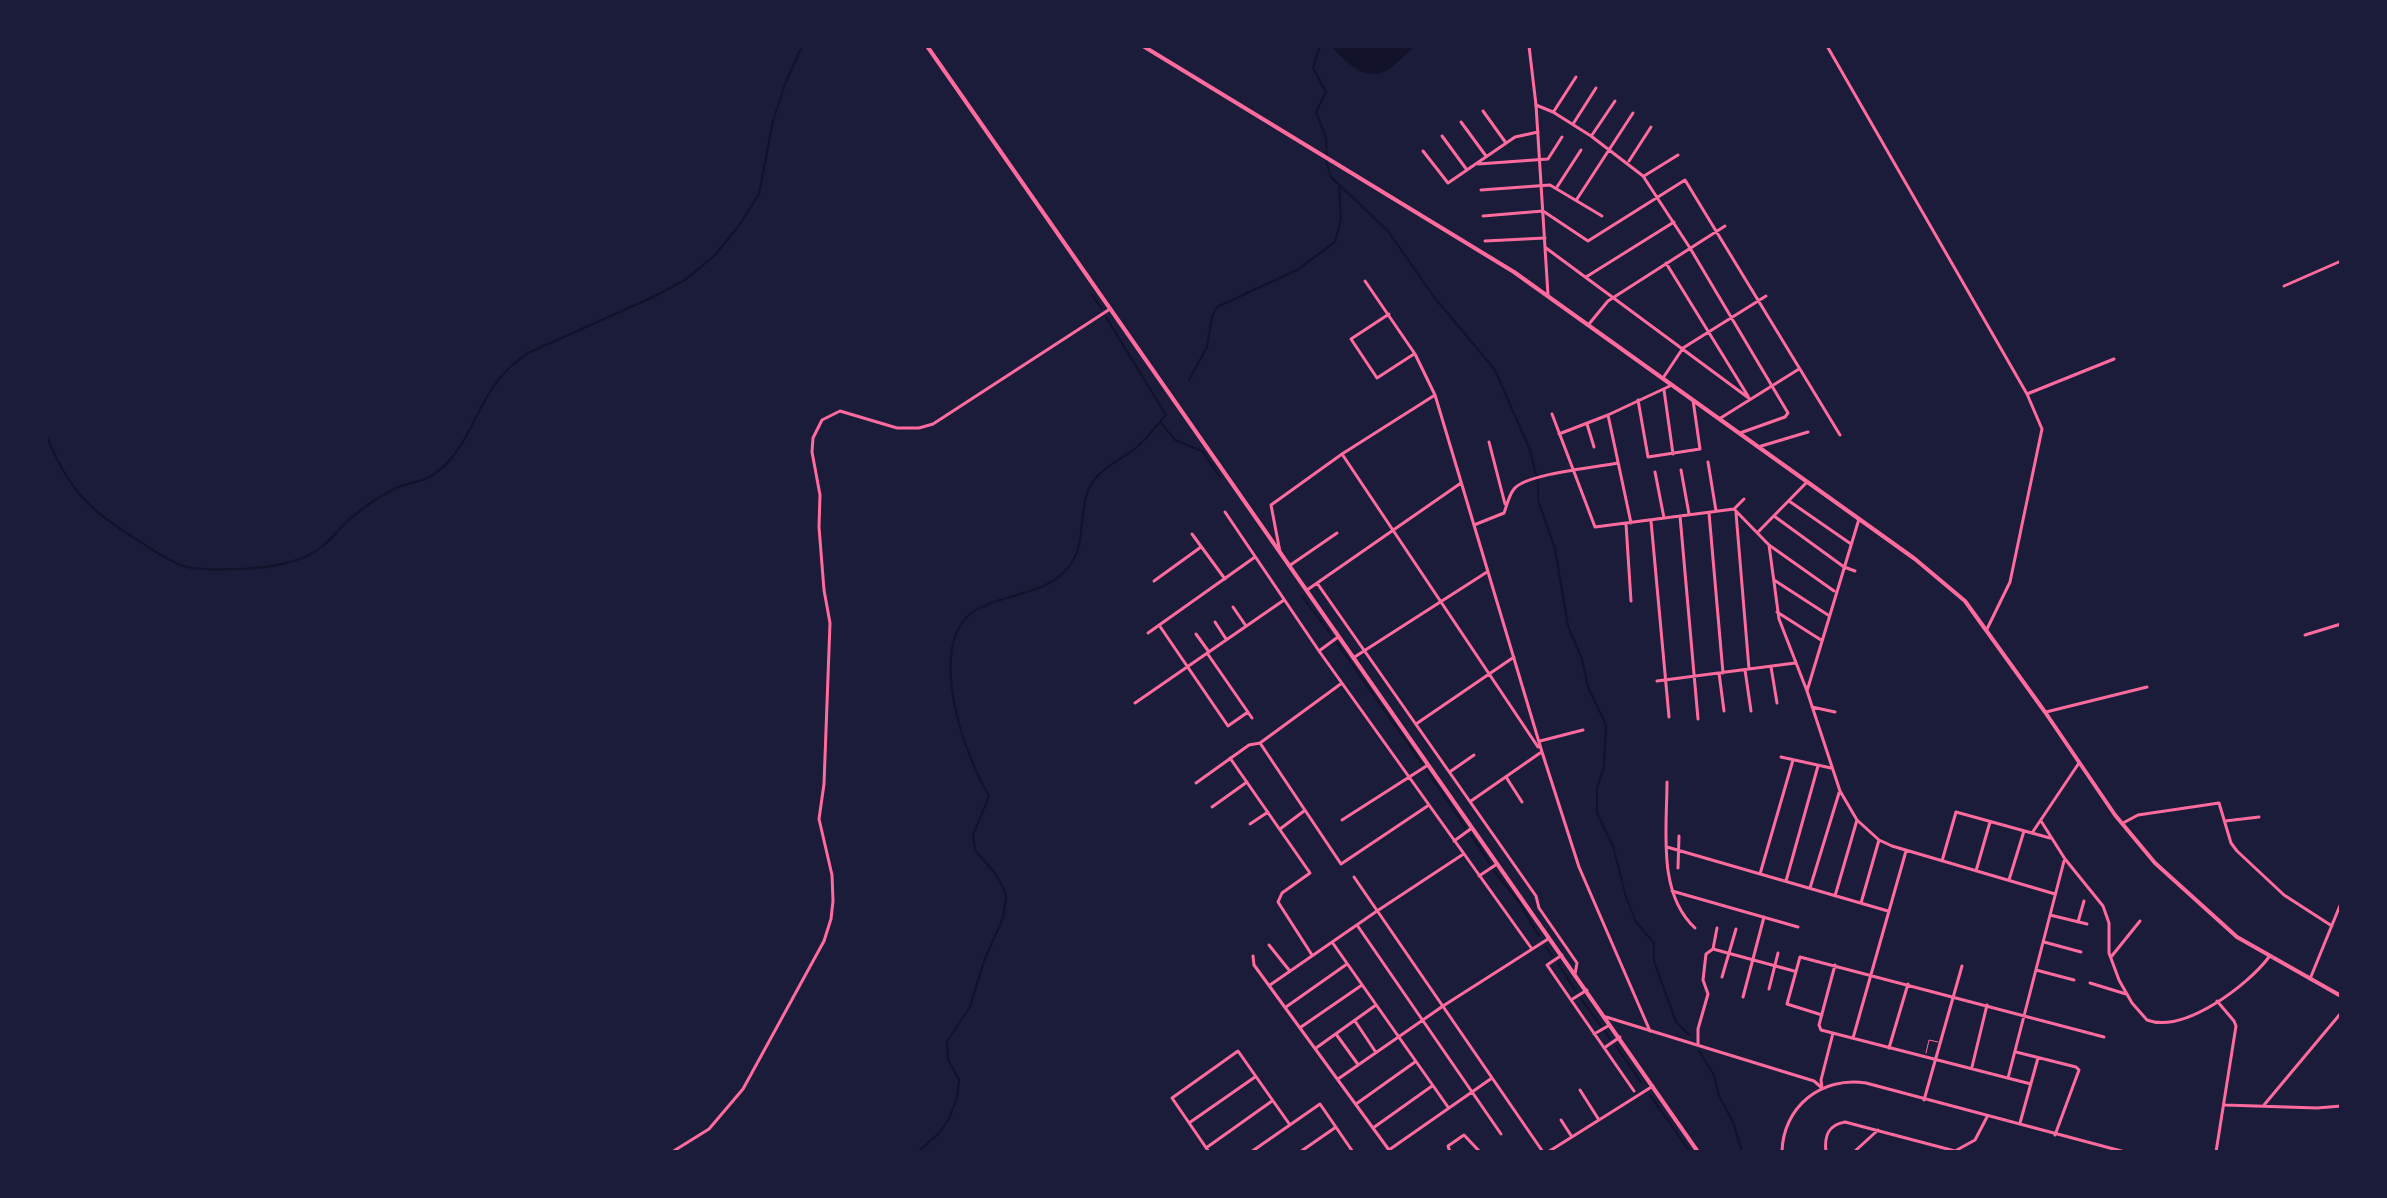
<!DOCTYPE html>
<style>
body{margin:0}
#map{position:relative;width:2387px;height:1198px;overflow:hidden;background:#1b1b3a;font-family:"Exo 2",sans-serif}
canvas{display:block}
.frame{position:absolute;inset:0;border:48px solid #1b1b3a;pointer-events:none}
</style>
<div id="map">
<canvas width="2387" height="1198"></canvas>
<div class="frame"></div>
</div>
<script>
const c = document.querySelector('canvas').getContext('2d');
c.lineJoin = 'round';
function fill(path, color) { c.fillStyle = color; c.fill(path, 'evenodd'); }
function stroke(path, color, width, dash) { c.strokeStyle = color; c.lineWidth = width; c.lineCap = dash ? 'butt' : 'round'; c.setLineDash(dash || []); c.stroke(path); }
fill(new Path2D(`
 M 1331,46 L 1415,46 C 1407,53 1399,61 1391,68 C 1368,85 1345,62 1331,46 Z`), '#12122b');
stroke(new Path2D(`
 M 1320,46 L 1313,68 L 1326,92 L 1316,112 L 1326,138 L 1327,164 L 1331,177 L 1388,231 L 1434,297 L 1495,370 L 1530,450 L 1538,483 L 1538,500 L 1555,549 L 1568,626 L 1582,659 L 1588,687 L 1606,725 L 1604,767 L 1597,788 L 1597,813 L 1613,846 L 1626,897 L 1636,922 L 1654,943 L 1654,961 L 1676,1022 L 1689,1035
 M 1092,295 L 1102,309
 M 1189,380 L 1207,347 L 1212,317 L 1217,307 L 1297,270 L 1335,242 L 1341,219 L 1339,187
 M 1161,423 L 1175,440 L 1202,451 L 1220,477
 M 46,434 C 68,490 90,511 139,541 C 155,551 169,562 187,567 C 204,571 224,569 242,569 C 264,568 286,565 307,556 C 327,547 336,531 352,517 C 364,507 379,497 392,490 C 406,482 425,483 437,472 C 478,440 475,387 528,353 L 653,297 L 685,280 L 714,256 L 738,227 L 759,194 L 773,121 L 785,84 L 802,46
 M 1302,596 L 1332,636
 M 1337,643 L 1422,764
 M 1427,771 L 1466,828
 M 1471,835 L 1490,864
 M 1494,871 L 1519,902 L 1539,936
 M 1546,947 L 1552,956
 M 1558,963 L 1575,990
 M 1581,999 L 1601,1026
 M 1605,1031 L 1610,1039
 M 1616,1046 L 1641,1082
 M 1699,1051 L 1714,1075 L 1719,1096 L 1733,1122 L 1742,1152
 M 1650,1095 L 1690,1152
 M 918,1152 L 939,1133 L 949,1119 L 957,1097 L 959,1080 L 948,1059 L 947,1041 L 970,1007 L 984,961 L 1003,918 L 1006,897 L 1004,889 L 995,873 L 975,850 L 973,835 L 989,796 C 965,757 923,642 976,610 C 1006,592 1051,596 1072,562 C 1085,543 1079,513 1088,491 C 1096,469 1120,461 1137,447 C 1147,438 1156,426 1166,415 L 1106,317`), '#12122b', 2);
stroke(new Path2D(`
 M 1926,1053 L 1929,1040 L 1938,1042`), '#ff6b9d', 1);
stroke(new Path2D(`
 M 1827,46 L 2027,394 L 2042,429 L 2010,582 L 1987,629
 M 1536,105 L 1553,112 L 1591,136 L 1643,176 L 1690,248 L 1788,413 L 1785,417 L 1740,433
 M 1483,111 L 1506,143
 M 1554,111 L 1576,77
 M 1461,122 L 1486,156
 M 1573,124 L 1596,88
 M 1592,135 L 1615,101
 M 1442,136 L 1467,170
 M 1423,151 L 1448,183 L 1515,137 L 1538,132
 M 1629,161 L 1651,127
 M 1478,164 L 1548,159 L 1562,137
 M 1644,176 L 1678,155
 M 1557,187 L 1581,150
 M 1481,190 L 1550,185 L 1602,216
 M 1577,199 L 1633,113
 M 1483,216 L 1543,211 L 1588,241 L 1685,180 L 1840,435
 M 1485,241 L 1545,238
 M 1546,248 L 1750,399
 M 1666,263 L 1748,396
 M 1586,277 L 1674,222
 M 1365,281 L 1415,354 L 1435,395 L 1542,752 L 1579,867 L 1650,1031
 M 2284,286 L 2341,261
 M 1389,314 L 1351,339 L 1377,378 L 1414,354
 M 1589,324 L 1608,301 L 1725,226
 M 1663,378 L 1683,348 L 1766,296
 M 1664,390 L 1673,454
 M 2027,394 L 2114,359
 M 1638,400 L 1648,457 L 1700,449 L 1693,400
 M 1552,414 L 1595,527 L 1734,509 L 1769,545 L 1779,619 L 1807,691 L 1840,791 L 1857,820 L 1879,840 L 1892,846 L 2055,894
 M 1608,415 L 1631,523
 M 1719,419 L 1799,369
 M 1587,424 L 1594,447
 M 1559,434 L 1608,415 L 1672,385
 M 1489,442 L 1505,504
 M 1758,447 L 1808,432
 M 1342,454 L 1538,747
 M 1708,462 L 1716,511
 M 1681,470 L 1689,514
 M 1655,472 L 1664,518
 M 1789,501 L 1851,544
 M 1734,509 L 1744,499
 M 1225,512 L 1319,651 L 1532,949
 M 1709,513 L 1723,673
 M 1736,513 L 1749,669
 M 1680,516 L 1698,719
 M 1774,516 L 1844,567 L 1855,571
 M 1651,521 L 1669,717
 M 1626,524 L 1631,601
 M 1474,525 L 1504,513 C 1507,505 1509,495 1514,489 C 1525,474 1597,467 1618,463
 M 1758,532 L 1807,482
 M 1192,534 L 1225,579
 M 1769,545 L 1834,591
 M 1280,552 L 1271,505 L 1342,454 L 1435,395
 M 1289,566 L 1337,533
 M 1774,580 L 1828,615
 M 1154,581 L 1201,547
 M 1317,583 L 1536,896 L 1539,908 L 1577,963 L 1575,974
 M 1307,590 L 1461,483
 M 1233,607 L 1246,626
 M 1777,612 L 1821,640
 M 1215,622 L 1226,639
 M 1159,625 L 1228,726 L 1248,712
 M 1148,633 L 1255,557
 M 1196,634 L 1209,652
 M 2305,635 L 2341,624
 M 1319,651 L 1338,637
 M 1207,653 L 1252,718
 M 1353,658 L 1487,572
 M 1771,667 L 1777,703
 M 1745,670 L 1751,711
 M 1719,673 L 1724,711
 M 1657,681 L 1795,663
 M 1807,691 L 1859,519
 M 1135,703 L 1284,600
 M 1812,707 L 1835,712
 M 2046,712 L 2147,687
 M 1416,724 L 1514,657
 M 1540,741 L 1583,730
 M 1260,743 L 1341,864 L 1429,805
 M 1781,757 L 1831,768
 M 1230,758 L 1310,873 L 1282,893 L 1278,902 L 1312,955
 M 1451,771 L 1474,755
 M 1506,777 L 1522,802
 M 1667,782 C 1667,829 1657,893 1695,928
 M 1196,783 L 1249,745 L 1260,743 L 1342,683
 M 1471,801 L 1540,753
 M 1212,807 L 1247,782
 M 1342,820 L 1428,765
 M 2041,821 L 2065,859 L 2103,906 L 2109,923 L 2109,953 L 2119,980 L 2132,1003 L 2147,1020 C 2184,1034 2248,985 2269,957
 M 2225,821 L 2259,817
 M 2123,823 L 2138,815 L 2219,803 L 2231,843 L 2237,851 L 2284,895 L 2332,926
 M 1250,824 L 1268,812
 M 1280,829 L 1304,811
 M 2032,833 L 2079,763
 M 1454,841 L 1472,828
 M 1667,847 L 1888,911
 M 1942,861 L 1956,812 L 2050,838
 M 1678,868 L 1679,836
 M 1976,871 L 1990,822
 M 1760,874 L 1793,760
 M 1479,876 L 1497,864
 M 1354,877 L 1543,1152
 M 2009,880 L 2024,831
 M 1786,881 L 1818,766
 M 1810,888 L 1839,793
 M 1672,891 L 1798,927
 M 1835,896 L 1857,820
 M 1861,903 L 1879,840
 M 2050,915 L 2087,924
 M 2078,922 L 2084,901
 M 1357,925 L 1501,1134
 M 1332,942 L 1448,1107
 M 2044,942 L 2081,952
 M 1269,945 L 1289,970
 M 1713,949 L 1794,971
 M 1713,949 L 1717,928
 M 1562,955 L 1547,965 L 1571,1000
 M 1253,956 L 1254,965 L 1389,1150
 M 2111,957 L 2140,921
 M 1835,965 L 1819,1025 L 1821,1030 L 2031,1084
 M 2036,970 L 2074,980
 M 1722,977 L 1736,929
 M 2310,979 L 2341,903
 M 2090,983 L 2126,994
 M 1270,985 L 1377,911 L 1462,855
 M 1769,989 L 1778,953
 M 1587,990 L 1571,1000 L 1634,1091
 M 1743,997 L 1764,917
 M 1286,1007 L 1347,964
 M 1822,1015 L 1787,1004 L 1800,957 L 2104,1037
 M 1355,1021 L 1375,1051
 M 1301,1027 L 1362,985
 M 1336,1034 L 1357,1063
 M 1594,1034 L 1608,1026
 M 1853,1038 L 1906,851
 M 1698,1045 L 1698,1029 L 1708,994 L 1703,980 L 1706,954 L 1713,949
 M 1316,1048 L 1376,1005
 M 1604,1048 L 1620,1037
 M 1889,1048 L 1908,984
 M 2016,1052 L 2076,1067 L 2079,1070 L 2055,1135
 M 1972,1067 L 1987,1005
 M 2008,1078 L 2064,861
 M 1338,1079 L 1443,1006 L 1548,939
 M 1822,1088 L 1821,1080 L 1833,1033
 M 1580,1090 L 1599,1120
 M 1924,1100 L 1962,966
 M 1356,1104 L 1415,1062
 M 2225,1105 L 2317,1108 L 2341,1106
 M 2264,1105 L 2341,1013
 M 1561,1120 L 1572,1137
 M 1189,1123 L 1255,1077
 M 2020,1123 L 2038,1058
 M 1373,1128 L 1432,1086
 M 1206,1148 L 1272,1101
 M 672,1152 L 709,1129 L 743,1089 L 824,941 L 831,919 L 833,901 L 832,875 L 819,819 L 824,784 L 830,623 L 824,590 L 819,527 L 820,495 L 812,452 L 813,438 L 822,420 L 840,411 L 897,428 L 919,428 L 933,424 L 1110,309
 M 1209,1152 L 1172,1098 L 1238,1051 L 1290,1125
 M 1251,1152 L 1320,1104 L 1353,1152
 M 1300,1152 L 1336,1127
 M 1386,1152 L 1492,1078
 M 1450,1152 L 1448,1146 L 1464,1135 L 1480,1152
 M 1548,1152 L 1653,1086
 M 1826,1152 C 1824,1136 1828,1125 1845,1122 L 1955,1151 L 1975,1140 L 1987,1117
 M 1854,1152 L 1878,1130
 M 2216,1152 L 2236,1026 L 2234,1021 L 2217,1001`), '#ff6b9d', 3);
stroke(new Path2D(`
 M 1529,46 L 1536,105 L 1548,295
 M 1606,1017 L 1814,1081 L 1822,1088
 M 1782,1152 C 1783,1107 1821,1076 1866,1083 L 2125,1152`), '#ff6b9d', 3);
stroke(new Path2D(`
 M 1143,46 L 1514,272 L 1915,559 L 1965,601 L 2045,712 L 2115,815 L 2155,863 L 2237,937 L 2341,996`), '#ff6b9d', 4);
stroke(new Path2D(`
 M 927,46 L 1698,1152`), '#ff6b9d', 4);
</script>
